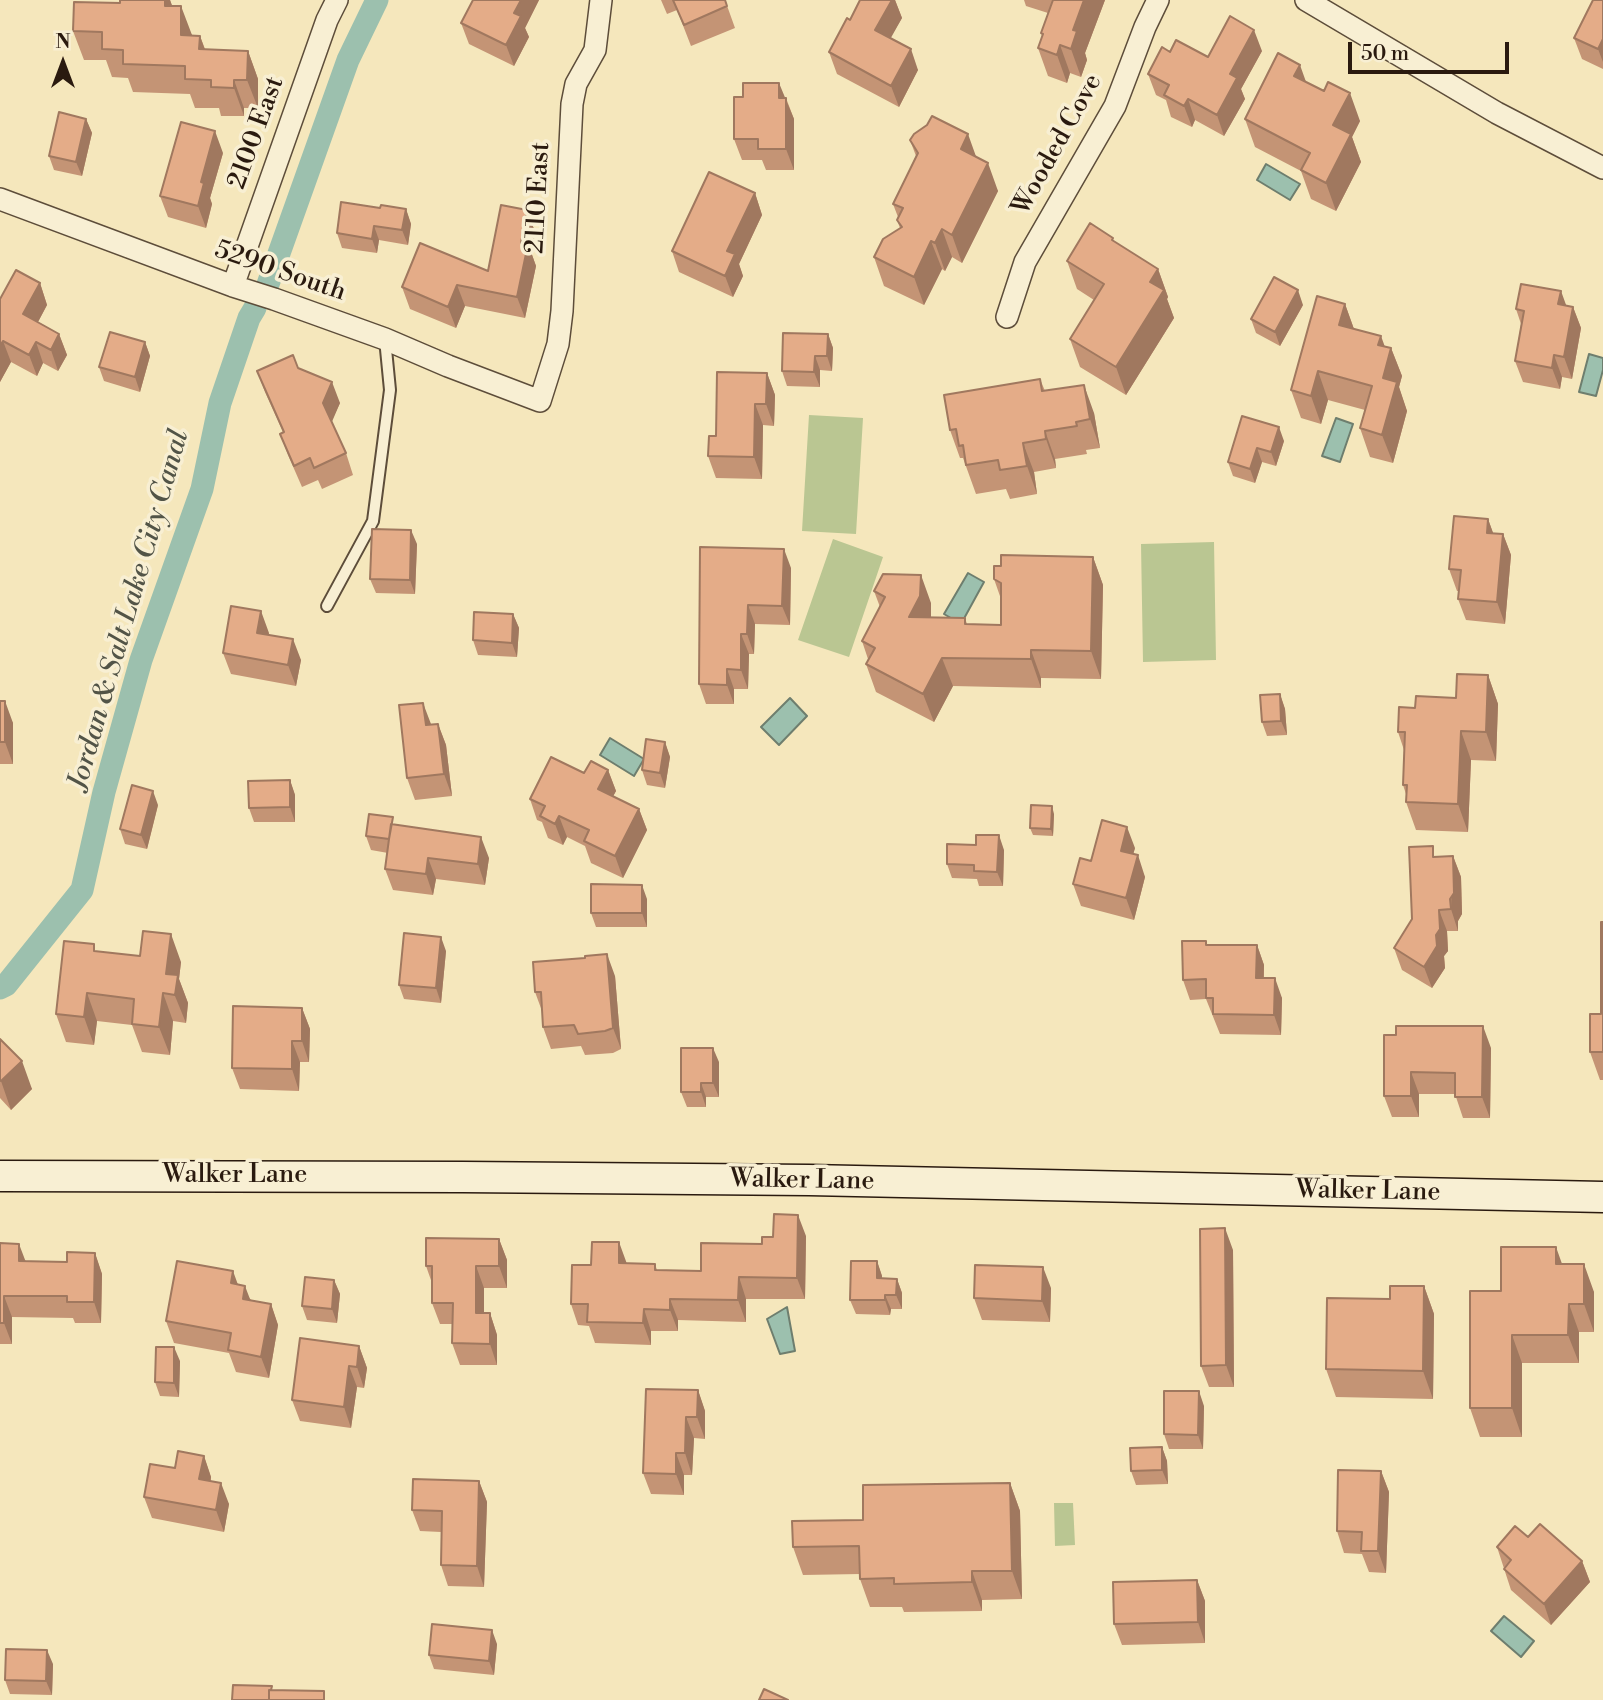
<!DOCTYPE html>
<style>
body{margin:0}
#map{position:relative;width:1603px;height:1700px;overflow:hidden;background:#f5e7bc;font-family:"Libre Bodoni",serif}
canvas{display:block}
.north{position:absolute;left:28px;top:28px;width:70px;height:70px;-webkit-text-stroke:5px #f8efd3;paint-order:stroke;rotate:0deg;font-size:19px;font-weight:700;line-height:28px;text-align:center;color:#2a1a0f}
.north::after{content:'';display:block;margin:auto;width:24px;height:32px;background:#2a1a0f;clip-path:polygon(50% 0,100% 100%,50% 72%,0 100%)}
.scale{position:absolute;left:1348px;top:42px;width:161px;height:32px;box-sizing:border-box;border:4px solid #2a1a0f;border-top:0;padding-left:9px;font-size:21px;line-height:24px;white-space:nowrap;color:#2a1a0f;-webkit-text-stroke:5px #f8efd3;paint-order:stroke}
</style>
<div id="map">
<canvas width="1603" height="1700"></canvas>
<div class="north">N</div>
<div class="scale">50 m</div>
</div>
<script>
const c = document.querySelector('canvas').getContext('2d');
c.lineJoin = 'round';
function fill(path, color) { c.fillStyle = color; c.fill(path, 'evenodd'); }
function stroke(path, color, width, dash) { c.strokeStyle = color; c.lineWidth = width; c.lineCap = dash ? 'butt' : 'round'; c.setLineDash(dash || []); c.stroke(path); }
function write(font, color, halo, rows, align = 'center') {
  c.font = font + ' "Libre Bodoni",serif'; c.lineWidth = 7; c.setLineDash([]); c.textBaseline = 'middle'; c.strokeStyle = halo; c.fillStyle = color; for (const [text, x, y, turn = 0] of rows) {
    c.save(); c.translate(x, y); c.rotate((+turn || 0) * Math.PI / 180); c.textAlign = isNaN(turn) ? turn : align; if (halo) c.strokeText(text, 0, 0); c.fillText(text, 0, 0); c.restore();
  }
}
fill(new Path2D(`
 M 809,415 L 863,418 L 856,534 L 802,531 Z
 M 833,539 L 883,557 L 849,657 L 798,640 Z
 M 1214,542 L 1216,660 L 1143,662 L 1141,544 Z
 M 1054,1503 L 1073,1503 L 1075,1545 L 1055,1546 Z`), '#bac692');
const water = new Path2D(`
 M 1266,164 L 1300,184 L 1290,200 L 1257,180 Z
 M 1589,354 L 1603,358 L 1603,370 L 1596,396 L 1579,392 Z
 M 1336,418 L 1353,424 L 1340,462 L 1322,456 Z
 M 968,573 L 984,582 L 961,624 L 944,614 Z
 M 790,698 L 807,716 L 779,745 L 761,727 Z
 M 610,738 L 644,759 L 634,776 L 600,755 Z
 M 787,1307 L 795,1351 L 780,1354 L 767,1319 Z
 M 1504,1616 L 1534,1641 L 1521,1657 L 1491,1631 Z`);
fill(water, '#9cc0ae');
stroke(water, '#6e7e6e', 2);
stroke(new Path2D(`
 M 267,287 L 348,60 L 377,0
 M 0,988 L 6,985 L 82,890 L 104,792 L 141,660 L 202,489 L 220,403 L 249,318 L 255,308`), '#9cc0ae', 23);
const lane = new Path2D(`
 M 327,606 L 373,521 L 390,390 L 385,339`);
const street = new Path2D(`
 M 1306,0 L 1497,113 L 1603,168
 M 0,199 L 233,286 L 274,299 L 385,339 L 448,366 L 540,401 L 558,344 L 562,311 L 572,104 L 576,84 L 595,50 L 601,0
 M 233,286 L 327,20 L 337,0
 M 1007,317 L 1025,262 L 1115,106 L 1145,27 L 1158,0`);
const secondary = new Path2D(`
 M 0,1176 L 463,1177 L 809,1180 L 1603,1197`);
stroke(lane, '#5d4d3a', 14);
stroke(street, '#5d4d3a', 24);
stroke(secondary, '#2a1a0f', 33);
stroke(lane, '#f8efd3', 10);
stroke(street, '#f8efd3', 21);
stroke(secondary, '#f8efd3', 30);
fill(new Path2D(`
 M 120,0 L 170,0 L 172,6 L 192,35 L 200,36 L 205,49 L 248,51 L 258,79 L 258,108 L 244,108 L 244,116 L 221,116 L 219,108 L 195,108 L 190,94 L 133,92 L 128,78 L 112,77 L 106,60 L 84,60 L 73,31 L 120,3 Z
 M 473,0 L 539,0 L 525,28 L 529,37 L 514,66 L 469,44 L 461,23 Z
 M 661,0 L 725,0 L 735,28 L 691,46 L 677,10 L 667,14 Z
 M 860,0 L 895,0 L 902,18 L 890,38 L 918,70 L 899,107 L 837,74 L 829,52 L 850,20 Z
 M 1024,0 L 1105,0 L 1085,53 L 1087,60 L 1081,77 L 1070,73 L 1067,83 L 1048,76 L 1038,48 L 1042,36 L 1041,33 L 1048,13 L 1026,6 Z
 M 1603,0 L 1603,69 L 1582,59 L 1574,38 Z
 M 1262,51 L 1241,89 L 1245,99 L 1224,136 L 1195,120 L 1192,127 L 1171,117 L 1166,100 L 1156,95 L 1148,74 L 1170,52 L 1208,57 Z
 M 1306,82 L 1360,121 L 1352,137 L 1361,162 L 1336,211 L 1311,199 L 1301,171 L 1255,147 L 1245,119 Z
 M 785,98 L 786,98 L 794,119 L 794,170 L 766,170 L 762,160 L 742,160 L 734,139 Z
 M 86,119 L 92,133 L 82,176 L 54,170 L 49,156 Z
 M 910,140 L 977,157 L 998,191 L 962,263 L 952,257 L 945,271 L 942,269 L 924,305 L 884,286 L 874,257 L 900,228 L 897,220 L 898,217 L 893,204 L 916,156 Z
 M 223,153 L 210,198 L 212,204 L 206,228 L 168,217 L 160,196 Z
 M 755,193 L 762,215 L 739,264 L 743,276 L 733,297 L 679,272 L 672,251 Z
 M 380,208 L 406,209 L 411,224 L 408,245 L 379,240 L 377,253 L 342,248 L 337,233 Z
 M 527,210 L 535,232 L 531,252 L 536,266 L 525,318 L 465,306 L 456,328 L 410,309 L 402,287 L 488,271 Z
 M 1115,242 L 1158,269 L 1168,297 L 1167,299 L 1174,318 L 1126,395 L 1080,367 L 1070,339 L 1094,300 L 1077,289 L 1067,261 Z
 M 40,283 L 47,305 L 38,322 L 59,334 L 67,355 L 58,371 L 43,363 L 37,376 L 11,362 L 0,382 L 0,299 Z
 M 1345,304 L 1354,329 L 1384,346 L 1391,348 L 1402,376 L 1399,387 L 1407,411 L 1393,463 L 1370,457 L 1360,428 L 1365,410 L 1328,400 L 1321,424 L 1301,418 L 1291,390 Z
 M 1303,305 L 1280,346 L 1256,333 L 1251,319 Z
 M 1566,306 L 1573,307 L 1581,328 L 1572,379 L 1562,377 L 1560,389 L 1523,382 L 1515,361 L 1521,324 L 1516,309 Z
 M 828,334 L 833,348 L 832,371 L 820,370 L 820,387 L 787,386 L 782,371 Z
 M 145,342 L 150,356 L 140,392 L 104,381 L 99,367 Z
 M 298,368 L 340,403 L 331,422 L 346,453 L 353,475 L 322,489 L 318,480 L 302,487 L 288,455 L 280,434 L 283,432 L 265,392 L 257,371 Z
 M 767,373 L 775,395 L 774,426 L 763,425 L 762,479 L 716,478 L 708,456 L 716,436 Z
 M 1040,379 L 1045,391 L 1094,413 L 1100,448 L 1086,450 L 1087,454 L 1055,459 L 1056,468 L 1034,472 L 1037,494 L 1010,499 L 1006,489 L 976,494 L 963,458 L 960,458 L 950,430 Z
 M 1242,416 L 1284,441 L 1276,466 L 1262,462 L 1255,483 L 1233,476 L 1228,462 Z
 M 1488,519 L 1493,533 L 1503,534 L 1511,555 L 1505,624 L 1466,620 L 1458,599 L 1459,591 L 1457,591 L 1449,569 Z
 M 417,544 L 415,594 L 376,593 L 370,579 Z
 M 700,547 L 791,568 L 790,625 L 755,624 L 754,654 L 749,654 L 748,689 L 734,689 L 734,704 L 706,704 L 699,684 Z
 M 1093,557 L 1103,585 L 1101,679 L 1041,678 L 1041,688 L 953,686 L 934,722 L 876,692 L 866,664 L 868,659 L 862,641 L 880,607 L 874,591 L 931,603 L 931,618 L 965,618 L 967,624 L 1001,625 L 1001,599 L 994,579 L 1001,566 Z
 M 513,614 L 519,628 L 517,657 L 478,655 L 473,640 Z
 M 269,633 L 268,635 L 301,660 L 296,686 L 231,674 L 223,653 Z
 M 1488,675 L 1498,704 L 1496,761 L 1471,760 L 1468,832 L 1416,830 L 1406,802 L 1406,794 L 1403,785 L 1404,750 L 1398,732 L 1415,708 L 1456,698 Z
 M 1280,694 L 1285,709 L 1287,735 L 1267,736 L 1262,722 Z
 M 0,701 L 13,723 L 13,764 L 0,764 Z
 M 431,724 L 438,724 L 446,745 L 452,796 L 415,800 L 407,778 Z
 M 665,742 L 670,757 L 665,788 L 647,785 L 642,770 Z
 M 608,770 L 616,791 L 613,796 L 639,809 L 647,830 L 623,878 L 591,863 L 585,846 L 567,837 L 563,845 L 548,838 L 542,822 L 537,820 L 530,799 L 584,773 Z
 M 290,780 L 295,795 L 295,822 L 254,822 L 249,808 Z
 M 158,805 L 147,849 L 125,844 L 120,829 Z
 M 1054,814 L 1053,836 L 1033,835 L 1030,828 Z
 M 395,825 L 489,858 L 485,885 L 436,879 L 433,895 L 393,890 L 385,869 L 388,853 L 371,850 L 366,836 Z
 M 976,845 L 1004,850 L 1003,886 L 979,886 L 977,879 L 952,878 L 947,864 Z
 M 1135,848 L 1133,854 L 1145,877 L 1134,920 L 1081,906 L 1073,884 L 1091,861 Z
 M 1453,856 L 1461,877 L 1462,914 L 1458,921 L 1458,931 L 1447,931 L 1448,951 L 1444,956 L 1445,968 L 1432,988 L 1402,970 L 1394,948 L 1412,919 L 1437,857 Z
 M 647,899 L 647,927 L 596,927 L 591,913 Z
 M 1603,922 L 1603,1080 L 1600,1080 L 1590,1052 L 1601,1014 Z
 M 1208,945 L 1257,945 L 1264,965 L 1264,978 L 1282,998 L 1281,1035 L 1220,1034 L 1206,999 L 1190,1000 L 1183,980 Z
 M 97,951 L 181,962 L 179,979 L 188,1003 L 186,1023 L 173,1021 L 170,1055 L 142,1052 L 132,1025 L 97,1021 L 94,1045 L 66,1042 L 56,1014 Z
 M 446,951 L 441,1003 L 404,999 L 399,985 Z
 M 615,976 L 621,1049 L 613,1053 L 585,1055 L 581,1046 L 551,1049 L 543,1027 L 542,1011 L 535,992 Z
 M 302,1008 L 310,1029 L 309,1062 L 300,1062 L 299,1091 L 240,1089 L 232,1068 Z
 M 1384,1035 L 1491,1048 L 1490,1118 L 1463,1118 L 1455,1094 L 1419,1094 L 1419,1117 L 1392,1117 L 1384,1096 Z
 M 0,1039 L 32,1089 L 11,1110 L 0,1098 Z
 M 719,1062 L 719,1097 L 706,1097 L 706,1107 L 687,1107 L 681,1092 Z
 M 806,1236 L 805,1299 L 746,1299 L 746,1322 L 678,1320 L 678,1331 L 651,1331 L 651,1345 L 595,1343 L 589,1326 L 578,1325 L 571,1304 L 591,1265 L 655,1264 L 657,1270 L 701,1271 L 773,1237 Z
 M 499,1239 L 507,1260 L 507,1288 L 484,1288 L 484,1313 L 490,1313 L 497,1335 L 497,1365 L 460,1365 L 452,1343 L 452,1324 L 440,1324 L 432,1303 L 432,1283 L 426,1266 Z
 M 0,1243 L 26,1261 L 67,1262 L 95,1253 L 102,1274 L 101,1323 L 75,1323 L 73,1318 L 12,1317 L 12,1344 L 0,1344 Z
 M 1233,1250 L 1234,1387 L 1209,1387 L 1201,1366 Z
 M 877,1261 L 882,1276 L 882,1279 L 897,1279 L 902,1293 L 902,1309 L 891,1309 L 890,1315 L 856,1314 L 850,1300 Z
 M 1562,1264 L 1594,1292 L 1594,1332 L 1579,1332 L 1579,1363 L 1522,1363 L 1522,1437 L 1480,1437 L 1470,1408 L 1501,1291 Z
 M 334,1280 L 340,1294 L 337,1323 L 307,1320 L 302,1306 Z
 M 238,1284 L 251,1300 L 271,1304 L 278,1325 L 269,1378 L 236,1372 L 229,1353 L 174,1343 L 166,1321 Z
 M 1424,1286 L 1434,1314 L 1433,1399 L 1336,1397 L 1326,1369 Z
 M 1051,1288 L 1050,1322 L 982,1320 L 974,1298 Z
 M 359,1346 L 367,1368 L 364,1388 L 357,1387 L 351,1428 L 300,1421 L 292,1400 Z
 M 180,1361 L 179,1397 L 160,1396 L 155,1382 Z
 M 698,1390 L 705,1411 L 705,1439 L 694,1438 L 692,1475 L 684,1475 L 684,1495 L 651,1494 L 643,1473 Z
 M 1204,1406 L 1203,1449 L 1169,1449 L 1164,1434 Z
 M 1162,1447 L 1167,1461 L 1168,1484 L 1136,1485 L 1131,1471 Z
 M 204,1456 L 211,1477 L 211,1481 L 229,1504 L 224,1532 L 152,1518 L 144,1497 L 175,1468 Z
 M 1381,1471 L 1389,1492 L 1386,1573 L 1369,1572 L 1362,1554 L 1344,1553 L 1337,1531 Z
 M 479,1481 L 487,1502 L 484,1587 L 448,1586 L 441,1565 L 441,1532 L 420,1531 L 412,1510 Z
 M 1010,1483 L 1020,1511 L 1022,1599 L 982,1600 L 982,1611 L 904,1612 L 902,1607 L 870,1607 L 860,1579 L 860,1574 L 803,1575 L 793,1547 L 863,1520 Z
 M 1528,1537 L 1582,1561 L 1590,1582 L 1551,1625 L 1511,1590 L 1497,1547 Z
 M 1197,1580 L 1205,1601 L 1205,1643 L 1122,1645 L 1114,1624 Z
 M 497,1644 L 494,1675 L 434,1669 L 429,1655 Z
 M 53,1664 L 52,1695 L 10,1694 L 5,1680 Z`), '#c49475');
fill(new Path2D(`
 M 165,0 L 170,0 L 176,16 L 165,6 Z
 M 521,0 L 539,0 L 525,28 L 529,37 L 514,66 L 506,45 L 514,13 Z
 M 892,0 L 895,0 L 902,18 L 883,52 L 875,30 Z
 M 1084,0 L 1105,0 L 1085,53 L 1087,60 L 1081,77 L 1071,49 L 1073,30 Z
 M 181,6 L 192,35 L 191,63 L 181,35 Z
 M 1254,30 L 1262,51 L 1241,89 L 1245,99 L 1224,136 L 1217,115 L 1230,74 Z
 M 200,36 L 210,64 L 199,49 Z
 M 1603,39 L 1603,62 L 1598,49 Z
 M 1060,45 L 1070,73 L 1067,83 L 1057,55 Z
 M 911,49 L 918,70 L 899,107 L 891,86 Z
 M 248,51 L 258,79 L 258,108 L 247,80 Z
 M 1300,65 L 1310,93 L 1294,76 Z
 M 234,80 L 244,108 L 244,116 L 234,88 Z
 M 779,83 L 794,119 L 794,170 L 786,149 L 779,98 Z
 M 1350,93 L 1360,121 L 1352,137 L 1361,162 L 1336,211 L 1326,183 L 1333,125 Z
 M 1188,99 L 1195,120 L 1192,127 L 1184,106 Z
 M 86,119 L 92,133 L 82,176 L 76,162 Z
 M 215,131 L 223,153 L 210,198 L 212,204 L 206,228 L 198,206 L 201,182 Z
 M 968,134 L 978,162 L 961,149 Z
 M 988,163 L 998,191 L 962,263 L 952,235 Z
 M 755,193 L 762,215 L 739,264 L 743,276 L 733,297 L 725,276 L 727,251 Z
 M 406,209 L 411,224 L 408,245 L 402,230 Z
 M 527,210 L 535,232 L 531,252 L 536,266 L 525,318 L 517,297 L 521,243 Z
 M 374,226 L 379,240 L 377,253 L 372,239 Z
 M 942,229 L 952,257 L 945,271 L 935,243 Z
 M 931,241 L 942,269 L 924,305 L 914,277 Z
 M 1158,269 L 1168,297 L 1167,299 L 1174,318 L 1126,395 L 1116,367 L 1150,282 Z
 M 40,283 L 47,305 L 31,335 L 23,314 Z
 M 457,285 L 465,306 L 456,328 L 448,307 Z
 M 1298,290 L 1303,305 L 1280,346 L 1275,332 Z
 M 1561,291 L 1569,313 L 1558,304 Z
 M 1345,304 L 1355,332 L 1339,325 Z
 M 1573,307 L 1581,328 L 1572,379 L 1564,357 Z
 M 59,334 L 67,355 L 58,371 L 51,350 Z
 M 828,334 L 833,348 L 832,371 L 827,356 Z
 M 1381,336 L 1389,358 L 1391,348 L 1402,376 L 1399,387 L 1407,411 L 1393,463 L 1382,435 L 1383,378 L 1378,345 Z
 M 3,341 L 11,362 L 0,382 L 0,346 Z
 M 36,342 L 43,363 L 37,376 L 29,355 Z
 M 145,342 L 150,356 L 140,392 L 135,377 Z
 M 1554,355 L 1562,377 L 1560,389 L 1552,368 Z
 M 815,356 L 820,370 L 820,387 L 814,372 Z
 M 1318,371 L 1328,400 L 1321,424 L 1311,396 Z
 M 767,373 L 775,395 L 774,426 L 766,404 Z
 M 332,382 L 340,403 L 331,424 L 323,403 Z
 M 1084,385 L 1094,413 L 1100,448 L 1090,419 Z
 M 755,404 L 763,425 L 762,479 L 754,457 Z
 M 1279,427 L 1284,441 L 1276,466 L 1271,452 Z
 M 1045,431 L 1055,459 L 1056,468 L 1046,439 Z
 M 1023,443 L 1034,472 L 1037,494 L 1027,466 Z
 M 1257,448 L 1262,462 L 1255,483 L 1250,469 Z
 M 1488,519 L 1496,541 L 1487,533 Z
 M 411,530 L 417,544 L 415,594 L 410,580 Z
 M 1503,534 L 1511,555 L 1505,624 L 1497,602 Z
 M 784,549 L 791,568 L 790,625 L 782,606 Z
 M 1093,557 L 1103,585 L 1101,679 L 1091,651 Z
 M 921,575 L 931,603 L 931,624 L 909,617 Z
 M 748,605 L 755,624 L 754,654 L 747,634 Z
 M 261,611 L 269,633 L 265,654 L 257,633 Z
 M 513,614 L 519,628 L 517,657 L 512,643 Z
 M 741,634 L 749,654 L 748,689 L 741,670 Z
 M 293,639 L 301,660 L 296,686 L 288,665 Z
 M 1031,650 L 1041,678 L 1041,688 L 1031,659 Z
 M 942,658 L 953,686 L 934,722 L 923,694 Z
 M 727,669 L 734,689 L 734,704 L 727,685 Z
 M 1488,675 L 1498,704 L 1496,761 L 1486,732 Z
 M 1280,694 L 1285,709 L 1287,735 L 1281,721 Z
 M 5,701 L 13,723 L 13,764 L 5,742 Z
 M 423,703 L 431,724 L 426,725 Z
 M 438,724 L 446,745 L 452,796 L 444,774 Z
 M 1461,731 L 1471,760 L 1468,832 L 1458,804 Z
 M 665,742 L 670,757 L 665,788 L 660,773 Z
 M 608,770 L 616,791 L 606,810 L 598,789 Z
 M 290,780 L 295,795 L 295,822 L 290,807 Z
 M 153,791 L 158,805 L 147,849 L 141,835 Z
 M 1052,806 L 1054,814 L 1053,836 L 1051,829 Z
 M 639,809 L 647,830 L 623,878 L 615,856 Z
 M 559,816 L 567,837 L 563,845 L 555,824 Z
 M 1127,827 L 1135,848 L 1128,872 L 1121,851 Z
 M 999,835 L 1004,850 L 1003,886 L 997,872 Z
 M 481,837 L 489,858 L 485,885 L 478,864 Z
 M 1138,855 L 1145,877 L 1134,920 L 1126,898 Z
 M 1453,856 L 1461,877 L 1462,914 L 1458,921 L 1458,931 L 1451,909 Z
 M 428,858 L 436,879 L 433,895 L 426,874 Z
 M 642,885 L 647,899 L 647,927 L 642,913 Z
 M 1439,910 L 1447,931 L 1448,951 L 1444,956 L 1445,968 L 1432,988 L 1424,967 L 1436,935 Z
 M 171,934 L 181,962 L 179,979 L 188,1003 L 186,1023 L 166,974 Z
 M 441,937 L 446,951 L 441,1003 L 436,988 Z
 M 1257,945 L 1264,965 L 1263,998 L 1256,978 Z
 M 607,954 L 615,976 L 621,1049 L 613,1028 Z
 M 1275,978 L 1282,998 L 1281,1035 L 1274,1015 Z
 M 87,993 L 97,1021 L 94,1045 L 84,1017 Z
 M 163,993 L 173,1021 L 170,1055 L 159,1027 Z
 M 302,1008 L 310,1029 L 309,1062 L 302,1041 Z
 M 1483,1026 L 1491,1048 L 1490,1118 L 1482,1097 Z
 M 292,1041 L 300,1062 L 299,1091 L 292,1069 Z
 M 713,1048 L 719,1062 L 719,1097 L 713,1083 Z
 M 22,1061 L 32,1089 L 11,1110 L 1,1081 Z
 M 1411,1072 L 1419,1094 L 1419,1117 L 1411,1096 Z
 M 701,1083 L 706,1097 L 706,1107 L 701,1092 Z
 M 798,1215 L 806,1236 L 805,1299 L 797,1278 Z
 M 1225,1228 L 1233,1250 L 1234,1387 L 1226,1365 Z
 M 499,1239 L 507,1260 L 507,1288 L 499,1266 Z
 M 619,1242 L 627,1264 L 619,1263 Z
 M 19,1244 L 27,1265 L 19,1261 Z
 M 1556,1247 L 1566,1275 L 1556,1264 Z
 M 95,1253 L 102,1274 L 101,1323 L 94,1302 Z
 M 877,1261 L 882,1276 L 882,1293 L 877,1278 Z
 M 1584,1264 L 1594,1292 L 1594,1332 L 1584,1304 Z
 M 476,1266 L 484,1288 L 484,1335 L 476,1313 Z
 M 1043,1267 L 1051,1288 L 1050,1322 L 1042,1301 Z
 M 233,1271 L 241,1293 L 231,1283 Z
 M 739,1277 L 746,1299 L 746,1322 L 738,1300 Z
 M 897,1279 L 902,1293 L 902,1309 L 896,1295 Z
 M 334,1280 L 340,1294 L 337,1323 L 332,1309 Z
 M 245,1286 L 253,1307 L 243,1299 Z
 M 1424,1286 L 1434,1314 L 1433,1399 L 1423,1371 Z
 M 885,1295 L 891,1309 L 890,1315 L 885,1300 Z
 M 4,1296 L 12,1317 L 12,1344 L 4,1323 Z
 M 670,1299 L 678,1320 L 678,1331 L 670,1310 Z
 M 271,1304 L 278,1325 L 269,1378 L 261,1357 Z
 M 1569,1304 L 1579,1332 L 1579,1363 L 1568,1335 Z
 M 644,1309 L 651,1331 L 651,1345 L 643,1323 Z
 M 490,1313 L 497,1335 L 497,1365 L 490,1344 Z
 M 1512,1335 L 1522,1363 L 1522,1437 L 1512,1408 Z
 M 359,1346 L 367,1368 L 364,1388 L 357,1367 Z
 M 174,1347 L 180,1361 L 179,1397 L 174,1383 Z
 M 349,1366 L 357,1387 L 351,1428 L 344,1407 Z
 M 698,1390 L 705,1411 L 705,1439 L 697,1417 Z
 M 1199,1391 L 1204,1406 L 1203,1449 L 1198,1435 Z
 M 686,1417 L 694,1438 L 692,1475 L 685,1453 Z
 M 1162,1447 L 1167,1461 L 1168,1484 L 1162,1470 Z
 M 676,1453 L 684,1475 L 684,1495 L 676,1474 Z
 M 204,1456 L 211,1477 L 207,1500 L 199,1479 Z
 M 1381,1471 L 1389,1492 L 1386,1573 L 1378,1551 Z
 M 479,1481 L 487,1502 L 484,1587 L 477,1566 Z
 M 221,1483 L 229,1504 L 224,1532 L 216,1510 Z
 M 1010,1483 L 1020,1511 L 1022,1599 L 1012,1571 Z
 M 1582,1561 L 1590,1582 L 1551,1625 L 1544,1604 Z
 M 972,1571 L 982,1600 L 982,1611 L 972,1582 Z
 M 1197,1580 L 1205,1601 L 1205,1643 L 1198,1622 Z
 M 492,1630 L 497,1644 L 494,1675 L 489,1661 Z
 M 47,1650 L 53,1664 L 52,1695 L 46,1681 Z`), '#a0785f');
const building = new Path2D(`
 M 120,0 L 165,0 L 165,6 L 181,6 L 181,35 L 200,36 L 199,49 L 248,51 L 247,80 L 234,80 L 234,88 L 211,87 L 211,80 L 185,79 L 185,66 L 123,64 L 123,50 L 102,49 L 102,32 L 73,31 L 74,2 L 120,3 Z
 M 473,0 L 521,0 L 514,13 L 521,16 L 506,45 L 461,23 Z
 M 673,0 L 725,0 L 727,6 L 684,25 Z
 M 860,0 L 892,0 L 875,30 L 911,49 L 891,86 L 829,52 L 847,18 L 850,20 Z
 M 1053,0 L 1084,0 L 1073,30 L 1077,31 L 1071,49 L 1060,45 L 1057,55 L 1038,48 L 1043,34 L 1041,33 Z
 M 1593,0 L 1603,0 L 1603,39 L 1598,49 L 1574,38 Z
 M 1230,16 L 1254,30 L 1230,74 L 1237,78 L 1217,115 L 1188,99 L 1184,106 L 1164,95 L 1169,85 L 1148,74 L 1162,47 L 1170,52 L 1176,40 L 1208,57 Z
 M 1278,53 L 1300,65 L 1294,76 L 1324,91 L 1328,82 L 1350,93 L 1333,125 L 1351,134 L 1326,183 L 1301,170 L 1310,153 L 1245,119 Z
 M 743,83 L 779,83 L 779,98 L 786,98 L 786,149 L 758,149 L 758,139 L 734,139 L 734,97 L 743,97 Z
 M 59,112 L 86,119 L 76,162 L 49,156 Z
 M 932,116 L 968,134 L 961,149 L 988,163 L 952,235 L 942,229 L 935,243 L 931,241 L 914,277 L 874,257 L 883,239 L 902,227 L 897,220 L 903,208 L 893,204 L 918,153 L 910,140 L 914,134 L 927,125 Z
 M 181,122 L 215,131 L 201,182 L 204,183 L 198,206 L 160,196 Z
 M 709,172 L 755,193 L 727,251 L 735,254 L 725,276 L 672,251 Z
 M 341,202 L 380,208 L 381,205 L 406,209 L 402,230 L 374,226 L 372,239 L 337,233 Z
 M 501,205 L 527,210 L 521,243 L 528,244 L 517,297 L 457,285 L 448,307 L 402,287 L 420,243 L 488,271 Z
 M 1090,223 L 1113,238 L 1112,240 L 1158,269 L 1150,282 L 1164,290 L 1116,367 L 1070,339 L 1104,284 L 1067,261 Z
 M 16,270 L 40,283 L 23,314 L 59,334 L 51,350 L 36,342 L 29,355 L 3,341 L 0,346 L 0,299 Z
 M 1274,277 L 1298,290 L 1275,332 L 1251,319 Z
 M 1521,284 L 1561,291 L 1558,304 L 1573,307 L 1564,357 L 1554,355 L 1552,368 L 1515,361 L 1524,311 L 1516,309 Z
 M 1317,296 L 1345,304 L 1339,325 L 1381,336 L 1378,345 L 1391,348 L 1383,378 L 1397,382 L 1382,435 L 1360,428 L 1372,386 L 1318,371 L 1311,396 L 1291,390 Z
 M 110,332 L 145,342 L 135,377 L 99,367 Z
 M 783,333 L 828,334 L 827,356 L 815,356 L 814,372 L 782,371 Z
 M 293,355 L 298,368 L 332,382 L 323,403 L 346,453 L 314,468 L 310,458 L 294,466 L 280,434 L 284,432 L 257,371 Z
 M 717,372 L 767,373 L 766,404 L 755,404 L 754,457 L 708,456 L 709,436 L 716,436 Z
 M 1040,379 L 1042,391 L 1084,385 L 1090,419 L 1076,422 L 1077,426 L 1045,431 L 1046,439 L 1023,443 L 1027,466 L 1000,470 L 998,460 L 966,465 L 963,445 L 959,446 L 956,429 L 950,430 L 944,395 Z
 M 1242,416 L 1279,427 L 1271,452 L 1257,448 L 1250,469 L 1228,462 Z
 M 1454,516 L 1488,519 L 1487,533 L 1503,534 L 1497,602 L 1458,599 L 1461,570 L 1449,569 Z
 M 372,529 L 411,530 L 410,580 L 370,579 Z
 M 700,547 L 784,549 L 782,606 L 748,605 L 747,634 L 741,634 L 741,670 L 727,669 L 727,685 L 699,684 Z
 M 1001,555 L 1093,557 L 1091,651 L 1031,650 L 1031,659 L 942,658 L 923,694 L 866,664 L 875,648 L 862,641 L 885,597 L 874,591 L 883,574 L 921,575 L 920,596 L 909,617 L 965,618 L 965,624 L 1001,625 L 1001,583 L 994,579 L 994,566 L 1001,566 Z
 M 231,606 L 261,611 L 257,633 L 293,639 L 288,665 L 223,653 Z
 M 474,612 L 513,614 L 512,643 L 473,640 Z
 M 1457,674 L 1488,675 L 1486,732 L 1461,731 L 1458,804 L 1406,802 L 1407,785 L 1403,785 L 1405,732 L 1398,732 L 1399,707 L 1415,708 L 1416,696 L 1456,698 Z
 M 1280,694 L 1281,721 L 1262,722 L 1260,695 Z
 M 0,701 L 5,701 L 5,742 L 0,742 Z
 M 423,703 L 426,725 L 438,724 L 444,774 L 407,778 L 399,705 Z
 M 646,739 L 665,742 L 660,773 L 642,770 Z
 M 551,757 L 584,773 L 591,761 L 608,770 L 598,789 L 639,809 L 615,856 L 584,841 L 589,830 L 559,816 L 555,824 L 540,816 L 545,806 L 530,799 Z
 M 290,780 L 290,807 L 249,808 L 248,781 Z
 M 132,785 L 153,791 L 141,835 L 120,829 Z
 M 1031,805 L 1052,806 L 1051,829 L 1030,828 Z
 M 369,814 L 393,817 L 389,839 L 366,836 Z
 M 1102,820 L 1127,827 L 1121,851 L 1138,855 L 1126,898 L 1073,884 L 1080,858 L 1091,861 Z
 M 391,824 L 481,837 L 478,864 L 428,858 L 426,874 L 385,869 Z
 M 976,835 L 999,835 L 997,872 L 974,871 L 974,865 L 947,864 L 947,844 L 976,845 Z
 M 1433,846 L 1433,857 L 1453,856 L 1454,893 L 1450,899 L 1451,909 L 1439,910 L 1440,929 L 1436,935 L 1437,946 L 1424,967 L 1394,948 L 1412,919 L 1409,847 Z
 M 591,884 L 642,885 L 642,913 L 591,913 Z
 M 1601,922 L 1603,922 L 1603,1052 L 1590,1052 L 1590,1014 L 1601,1014 Z
 M 143,931 L 171,934 L 166,974 L 178,975 L 175,995 L 163,993 L 159,1027 L 132,1024 L 134,999 L 87,993 L 84,1017 L 56,1014 L 64,941 L 94,944 L 94,951 L 140,956 Z
 M 404,933 L 441,937 L 436,988 L 399,985 Z
 M 1182,941 L 1206,941 L 1206,945 L 1257,945 L 1256,978 L 1275,978 L 1274,1015 L 1213,1014 L 1213,998 L 1206,998 L 1206,979 L 1183,980 Z
 M 607,954 L 613,1028 L 605,1031 L 578,1034 L 574,1025 L 543,1027 L 541,992 L 535,992 L 533,962 L 585,958 L 585,956 Z
 M 233,1006 L 302,1008 L 302,1041 L 292,1041 L 292,1069 L 232,1068 Z
 M 1396,1026 L 1483,1026 L 1482,1097 L 1455,1097 L 1455,1073 L 1411,1072 L 1411,1096 L 1384,1096 L 1384,1035 L 1396,1035 Z
 M 0,1039 L 22,1061 L 1,1081 L 0,1080 Z
 M 681,1048 L 713,1048 L 713,1083 L 701,1083 L 701,1092 L 681,1092 Z
 M 774,1214 L 798,1215 L 797,1278 L 739,1277 L 738,1300 L 670,1299 L 670,1310 L 644,1309 L 643,1323 L 587,1322 L 588,1304 L 571,1304 L 572,1265 L 591,1265 L 592,1242 L 619,1242 L 619,1263 L 655,1264 L 655,1270 L 701,1271 L 701,1243 L 762,1244 L 762,1237 L 773,1237 Z
 M 1225,1228 L 1226,1365 L 1201,1366 L 1200,1229 Z
 M 426,1238 L 499,1239 L 499,1266 L 476,1266 L 476,1313 L 490,1313 L 490,1344 L 452,1343 L 453,1303 L 432,1303 L 432,1266 L 426,1266 Z
 M 0,1243 L 19,1244 L 19,1261 L 67,1262 L 67,1252 L 95,1253 L 94,1302 L 67,1302 L 67,1296 L 4,1296 L 4,1323 L 0,1323 Z
 M 1501,1247 L 1556,1247 L 1556,1264 L 1584,1264 L 1584,1304 L 1569,1304 L 1568,1335 L 1512,1335 L 1512,1408 L 1470,1408 L 1470,1291 L 1501,1291 Z
 M 177,1261 L 233,1271 L 231,1283 L 245,1286 L 243,1299 L 271,1304 L 261,1357 L 228,1350 L 231,1333 L 166,1321 Z
 M 851,1261 L 877,1261 L 877,1278 L 897,1279 L 896,1295 L 885,1295 L 885,1300 L 850,1300 Z
 M 975,1265 L 1043,1267 L 1042,1301 L 974,1298 Z
 M 305,1277 L 334,1280 L 332,1309 L 302,1306 Z
 M 1390,1286 L 1424,1286 L 1423,1371 L 1326,1369 L 1327,1298 L 1390,1299 Z
 M 300,1338 L 359,1346 L 357,1367 L 349,1366 L 344,1407 L 292,1400 Z
 M 156,1347 L 174,1347 L 174,1383 L 155,1382 Z
 M 646,1389 L 698,1390 L 697,1417 L 686,1417 L 685,1453 L 676,1453 L 676,1474 L 643,1473 Z
 M 1164,1391 L 1199,1391 L 1198,1435 L 1164,1434 Z
 M 1162,1447 L 1162,1470 L 1131,1471 L 1130,1448 Z
 M 178,1451 L 204,1456 L 199,1479 L 221,1483 L 216,1510 L 144,1497 L 150,1464 L 175,1468 Z
 M 1338,1470 L 1381,1471 L 1378,1551 L 1361,1551 L 1362,1532 L 1337,1531 Z
 M 413,1479 L 479,1481 L 477,1566 L 441,1565 L 442,1511 L 412,1510 Z
 M 1010,1483 L 1012,1571 L 972,1571 L 972,1582 L 894,1584 L 894,1578 L 860,1579 L 859,1546 L 793,1547 L 792,1521 L 863,1520 L 863,1485 Z
 M 1540,1524 L 1582,1561 L 1544,1604 L 1504,1569 L 1511,1560 L 1497,1547 L 1515,1526 L 1528,1537 Z
 M 1197,1580 L 1198,1622 L 1114,1624 L 1113,1582 Z
 M 432,1624 L 492,1630 L 489,1661 L 429,1655 Z
 M 6,1649 L 47,1650 L 46,1681 L 5,1680 Z
 M 233,1685 L 272,1686 L 271,1690 L 269,1690 L 269,1700 L 232,1700 Z
 M 764,1689 L 788,1700 L 759,1700 Z
 M 269,1690 L 324,1691 L 324,1700 L 269,1700 Z`);
fill(building, '#e4ac88');
stroke(building, '#a0785f', 2);
write('26px', '#2a1a0f', '#f8efd3', [
 ["2100 East",257,133,-70],
 ["Wooded Cove",1058,145,-61],
 ["2110 East",539,198,-87],
 ["5290 South",280,272,19],
 ["Walker Lane",235,1176],
 ["Walker Lane",802,1181,1],
 ["Walker Lane",1368,1192,1]
]);
write('italic 28px', '#525447', '#f8efd3', [
 ["Jordan & Salt Lake City Canal",130,610,-74]
]);
</script>
